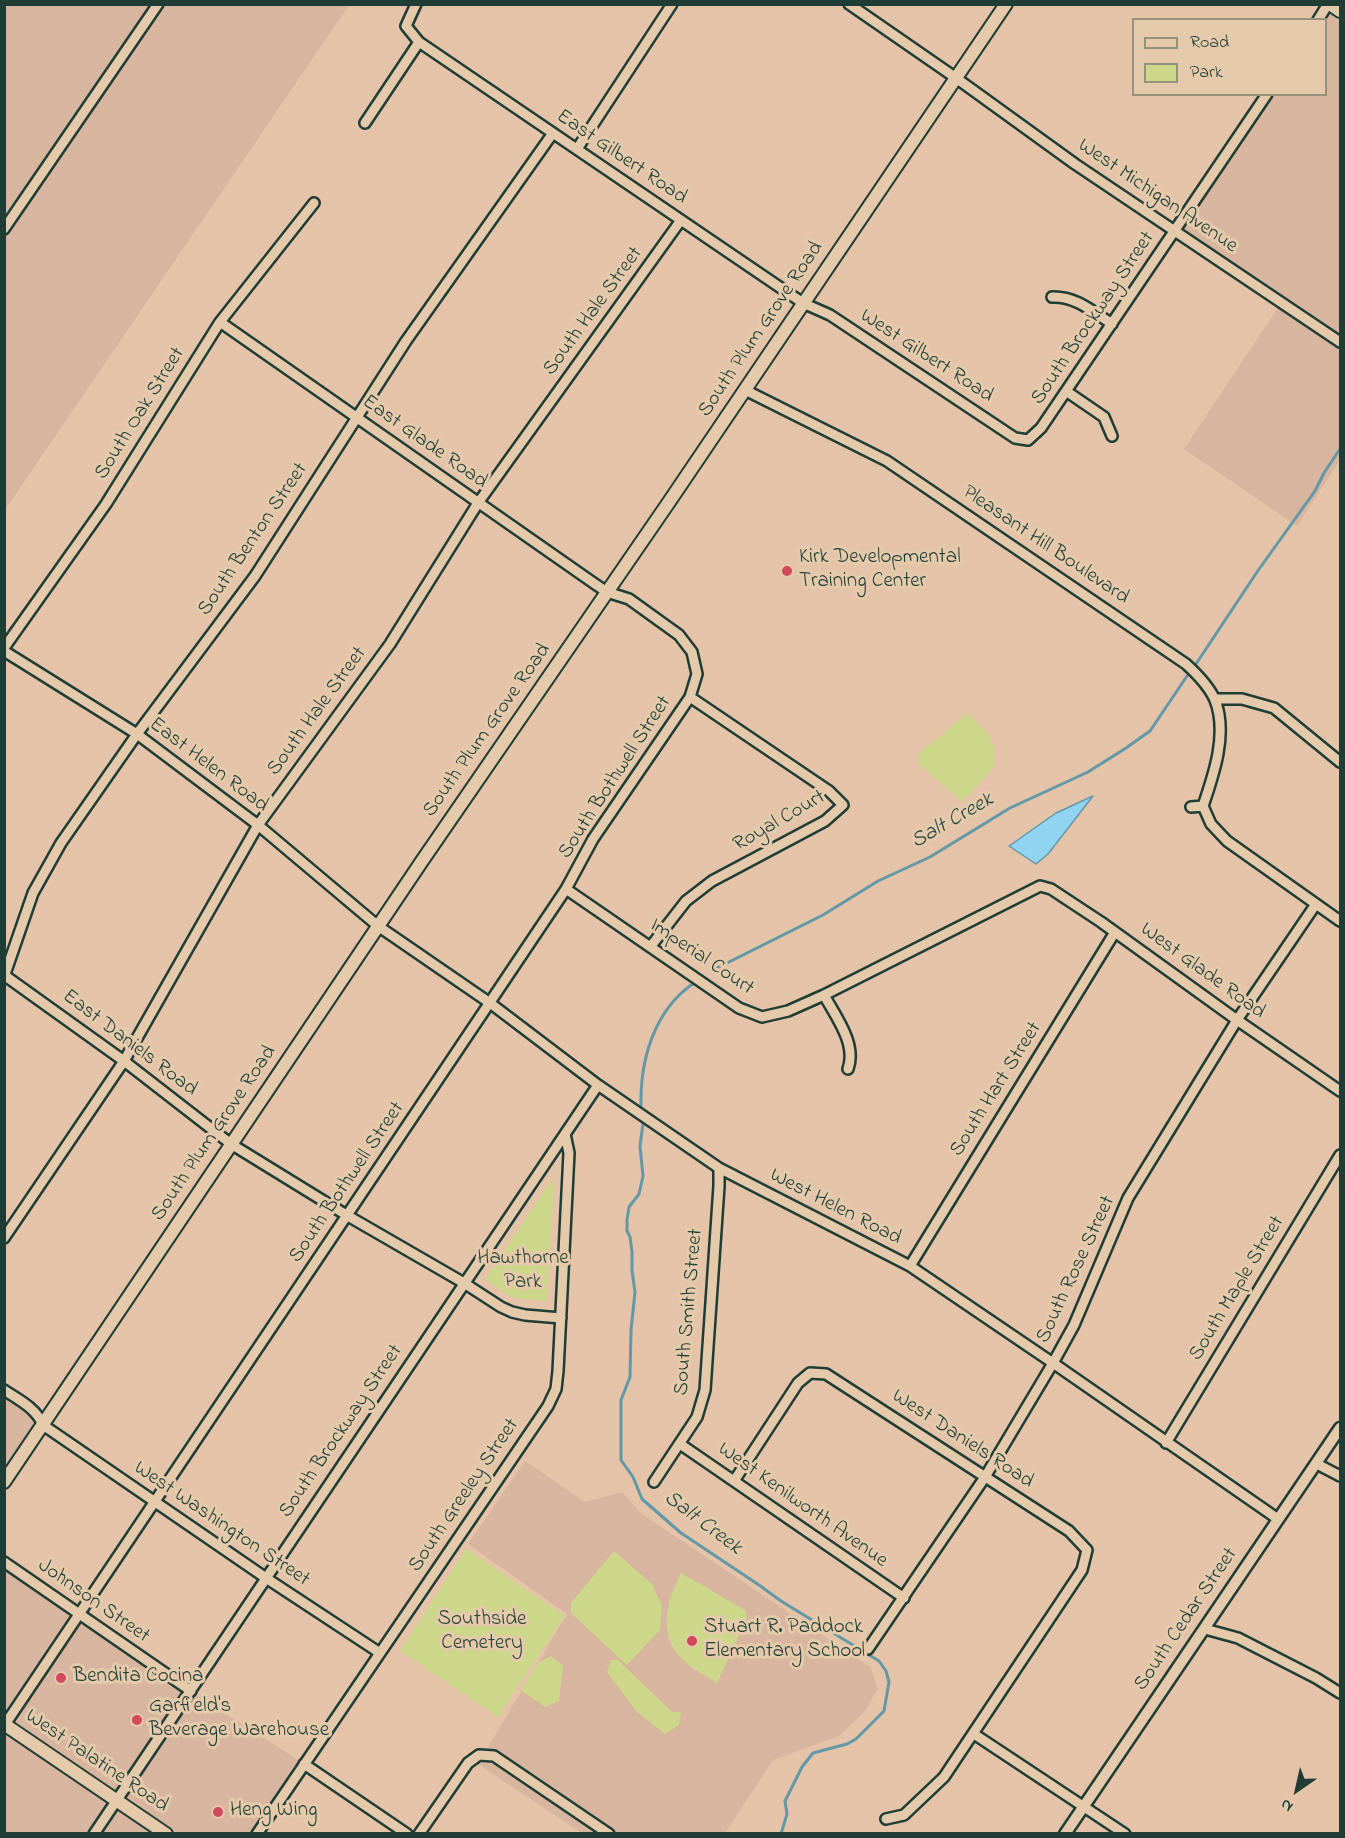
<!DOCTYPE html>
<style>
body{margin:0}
#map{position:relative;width:1345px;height:1838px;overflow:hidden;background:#e4c3a8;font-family:"Indie Flower",sans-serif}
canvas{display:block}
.frame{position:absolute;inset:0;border:6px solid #1f3d34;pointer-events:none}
.legend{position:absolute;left:1132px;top:18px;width:195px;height:78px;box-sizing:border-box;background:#e4c9ab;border:2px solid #95917b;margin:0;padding:8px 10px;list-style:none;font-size:18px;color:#1f3d34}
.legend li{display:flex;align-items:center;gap:12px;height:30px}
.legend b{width:30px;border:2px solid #95917b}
.north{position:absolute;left:1267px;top:1760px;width:60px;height:60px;-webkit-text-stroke:4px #e4c9ab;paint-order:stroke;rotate:214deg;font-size:16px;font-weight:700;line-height:24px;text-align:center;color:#1f3d34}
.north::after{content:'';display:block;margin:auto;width:21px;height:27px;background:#1f3d34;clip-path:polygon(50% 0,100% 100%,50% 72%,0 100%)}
</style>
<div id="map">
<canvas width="1345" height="1838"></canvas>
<div class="frame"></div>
<ul class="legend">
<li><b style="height:8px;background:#e4c9ab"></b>Road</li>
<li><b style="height:16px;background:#ccd78a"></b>Park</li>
</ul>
<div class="north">N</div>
</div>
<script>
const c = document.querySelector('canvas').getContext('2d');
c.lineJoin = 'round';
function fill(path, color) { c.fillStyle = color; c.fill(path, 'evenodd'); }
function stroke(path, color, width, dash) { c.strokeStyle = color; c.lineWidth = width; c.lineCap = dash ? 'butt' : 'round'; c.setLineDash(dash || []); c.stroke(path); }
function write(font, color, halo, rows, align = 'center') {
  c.font = font + ' "Indie Flower",sans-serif'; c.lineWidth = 6; c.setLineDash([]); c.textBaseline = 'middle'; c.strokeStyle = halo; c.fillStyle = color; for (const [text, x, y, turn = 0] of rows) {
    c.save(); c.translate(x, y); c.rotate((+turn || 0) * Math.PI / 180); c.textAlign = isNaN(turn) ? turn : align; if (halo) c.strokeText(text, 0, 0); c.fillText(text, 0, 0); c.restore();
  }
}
fill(new Path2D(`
 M 5,5 L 349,5 L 5,510 Z
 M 1328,5 L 1340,11 L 1340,460 L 1297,526 L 1184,449 L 1281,303 L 1175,232 L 1267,95 L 1326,94 L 1326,20 L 1318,19 Z
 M 5,1390 L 43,1425 L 5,1482 Z
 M 525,1461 L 585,1502 L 622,1492 L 642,1514 L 870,1667 L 878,1688 L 865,1711 L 839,1736 L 773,1760 L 725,1833 L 582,1833 L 478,1764 L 567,1614 L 468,1544 Z
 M 4,1562 L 191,1691 L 304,1764 L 257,1833 L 5,1833 Z`), '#d8b59e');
fill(new Path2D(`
 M 968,713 L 984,729 L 994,746 L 994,767 L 962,802 L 919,764 L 919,753 Z
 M 551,1181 L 554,1182 L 547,1301 L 513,1298 L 485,1279 Z
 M 466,1549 L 565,1616 L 498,1717 L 400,1651 Z
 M 614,1551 L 652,1584 L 662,1606 L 660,1630 L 627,1665 L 571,1613 L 571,1603 Z
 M 681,1573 L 745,1610 L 747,1618 L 717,1683 C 706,1676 692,1669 682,1659 C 657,1634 667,1601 681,1573 Z
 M 551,1656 L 563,1665 L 559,1701 L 545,1707 L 521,1690 L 539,1662 Z
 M 611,1660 L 618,1660 L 672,1712 L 681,1712 L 679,1725 L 665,1734 L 637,1712 L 607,1672 Z`), '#ccd78a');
const water = new Path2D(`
 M 1093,796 L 1048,854 L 1036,864 L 1009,846 L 1056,813 Z`);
fill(water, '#90d4f2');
stroke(water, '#6398a6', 1.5);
stroke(new Path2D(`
 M 1196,664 L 1257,572 L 1315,491 L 1324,473 L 1340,449
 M 713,970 L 823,915 L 878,881 L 930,857 L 1010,808 L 1088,772 L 1126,748 L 1150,731 L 1187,676
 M 641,1106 C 640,1060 654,1010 694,983
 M 643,1124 L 640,1146 L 643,1176 L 639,1194 L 629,1207 L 627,1220 L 627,1231 L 630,1237 L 632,1252 L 632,1270 L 635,1292 L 631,1330 L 630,1377 L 621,1400 L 621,1460 L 633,1477 L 642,1499 L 681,1533 L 759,1585 L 781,1601 L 879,1661 L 886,1671 L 889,1682 L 884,1711 L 856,1739 L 847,1744 L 813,1753 L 802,1767 L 785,1801 L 787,1814 L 781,1834`), '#6398a6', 3);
const minor = new Path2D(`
 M 849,4 L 956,78 L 1075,164 L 1340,342
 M 1318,20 L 1328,4
 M 419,42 L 803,303 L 830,315 L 1015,438 L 1028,440 L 1041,428 L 1267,94
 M 365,123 L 419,42 L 406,26 L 416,4
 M 577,149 L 672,4
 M 4,229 L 158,4
 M 1052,297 C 1076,296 1093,312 1112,324
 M 745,390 L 887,461 L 1186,664 C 1197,674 1209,686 1215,700 C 1228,733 1214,774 1203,806 L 1211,824 L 1227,841 L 1340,921
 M 1066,391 L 1104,417 L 1112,436
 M 4,648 L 106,504 L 220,322 L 314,203
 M 4,651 L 137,734 L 258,825 L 378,926 L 490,1003 L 598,1085 L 719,1168 L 910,1266 L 1053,1363 L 1278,1519
 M 1215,699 L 1242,699 L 1274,708 L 1340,762
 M 1191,807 L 1203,806
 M 566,889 L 739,1008 L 762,1017 L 788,1011 L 824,995 L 1040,886 L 1051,889 L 1101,922 L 1237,1020 L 1340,1091
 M 651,946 L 686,901 L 712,881 L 825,821 L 843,805 L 829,791 L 690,697
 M 4,975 L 124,1061 L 231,1144 L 348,1216 L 464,1283 L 501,1307 L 512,1312 L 525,1315 L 561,1318
 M 4,977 L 33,893 L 61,843 L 137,734 L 255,576 L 406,341 L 553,133
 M 824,995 C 836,1017 857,1044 848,1069
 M 4,1238 L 124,1061 L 258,825 L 390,644 L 478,503 L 681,220
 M 910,1266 L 1115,932
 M 4,1390 C 19,1400 36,1408 43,1425 L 266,1578 L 380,1653
 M 1166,1443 L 1340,1155
 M 680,1444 L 904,1598
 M 1317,1464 L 1340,1476
 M 734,1481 L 798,1383 L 810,1373 L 826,1374 L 1069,1531 L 1087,1550 L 1082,1570 L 944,1777 L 904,1815 L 886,1819
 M 654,1482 L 697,1417 L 705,1390 L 719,1186 L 719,1168
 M 4,1562 L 191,1691
 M 1205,1629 L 1238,1638 L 1316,1678 L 1340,1693
 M 868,1649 L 985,1477 L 1053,1363 L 1074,1325 L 1128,1198 L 1237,1020 L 1316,904
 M 4,1726 L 566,889 L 593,839 L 690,697 L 697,674 L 692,652 L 679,635 L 629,599 L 607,592 L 595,584 L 220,322
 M 974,1734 L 1125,1834
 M 304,1764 L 407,1834
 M 94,1834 L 598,1085
 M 257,1834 L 548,1406 L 556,1389 L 558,1371 L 569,1153 L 565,1134
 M 419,1834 L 468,1763 L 479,1755 L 494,1756 L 609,1834`);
const tertiary = new Path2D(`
 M 1065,1834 L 1340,1428`);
const secondary = new Path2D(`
 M 1330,4 L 1340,11
 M 4,1482 L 422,861 L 669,502 L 1006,4
 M 4,1724 L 166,1834`);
stroke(minor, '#1f3d34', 14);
stroke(tertiary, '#1f3d34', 15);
stroke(secondary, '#1f3d34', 16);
stroke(minor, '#e4c9ab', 9);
stroke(tertiary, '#e4c9ab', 10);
stroke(secondary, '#e4c9ab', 12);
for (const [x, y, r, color] of [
 [787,571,6,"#d1495b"],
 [692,1641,6,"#d1495b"],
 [61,1678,6,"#d1495b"],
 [137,1720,6,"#d1495b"],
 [218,1812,6,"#d1495b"]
]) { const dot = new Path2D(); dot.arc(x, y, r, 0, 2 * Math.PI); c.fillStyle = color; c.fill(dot); stroke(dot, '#e4c9ab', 2); }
write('21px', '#1f3d34', '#e4c9ab', [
 ["East Gilbert Road",621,158,34],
 ["West Michigan Avenue",1157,197,34],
 ["South Hale Street",594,312,-54],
 ["South Brockway Street",1094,319,-56],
 ["South Plum Grove Road",762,330,-56],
 ["West Gilbert Road",926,357,33],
 ["South Oak Street",141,414,-58],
 ["East Glade Road",424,443,35],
 ["South Benton Street",254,540,-56],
 ["Pleasant Hill Boulevard",1045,546,34],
 ["South Hale Street",318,712,-54],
 ["South Plum Grove Road",488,731,-55],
 ["East Helen Road",208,766,37],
 ["South Bothwell Street",616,778,-57],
 ["Royal Court",780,822,-30],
 ["Imperial Court",701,958,34],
 ["West Glade Road",1202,972,36],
 ["East Daniels Road",129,1044,37],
 ["South Hart Street",997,1090,-58],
 ["South Plum Grove Road",215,1134,-56],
 ["South Bothwell Street",348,1183,-56],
 ["West Helen Road",835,1208,27],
 ["South Rose Street",1077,1270,-65],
 ["South Maple Street",1238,1289,-59],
 ["South Smith Street",690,1312,-85],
 ["South Brockway Street",342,1432,-56],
 ["West Daniels Road",962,1440,33],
 ["South Greeley Street",465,1496,-56],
 ["West Kenilworth Avenue",802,1506,35],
 ["West Washington Street",221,1525,34],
 ["Johnson Street",93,1602,35],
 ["South Cedar Street",1187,1620,-56],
 ["West Palatine Road",96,1762,34]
]);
write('21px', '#1f3d34', '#e4c9ab', [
 ["Kirk Developmental",799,559],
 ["Training Center",799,583],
 ["Stuart R. Paddock",704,1629],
 ["Elementary School",704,1653],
 ["Bendita Cocina",73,1678],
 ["Garfield's",149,1708],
 ["Beverage Warehouse",149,1732],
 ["Heng Wing",230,1812]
], 'left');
write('21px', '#284538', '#e4c9ab', [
 ["Hawthorne",523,1260],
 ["Park",523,1284],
 ["Southside",482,1621],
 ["Cemetery",482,1645]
]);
write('italic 22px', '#25453e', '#e4c9ab', [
 ["Salt Creek",953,822,-30],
 ["Salt Creek",702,1524,37]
]);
</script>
